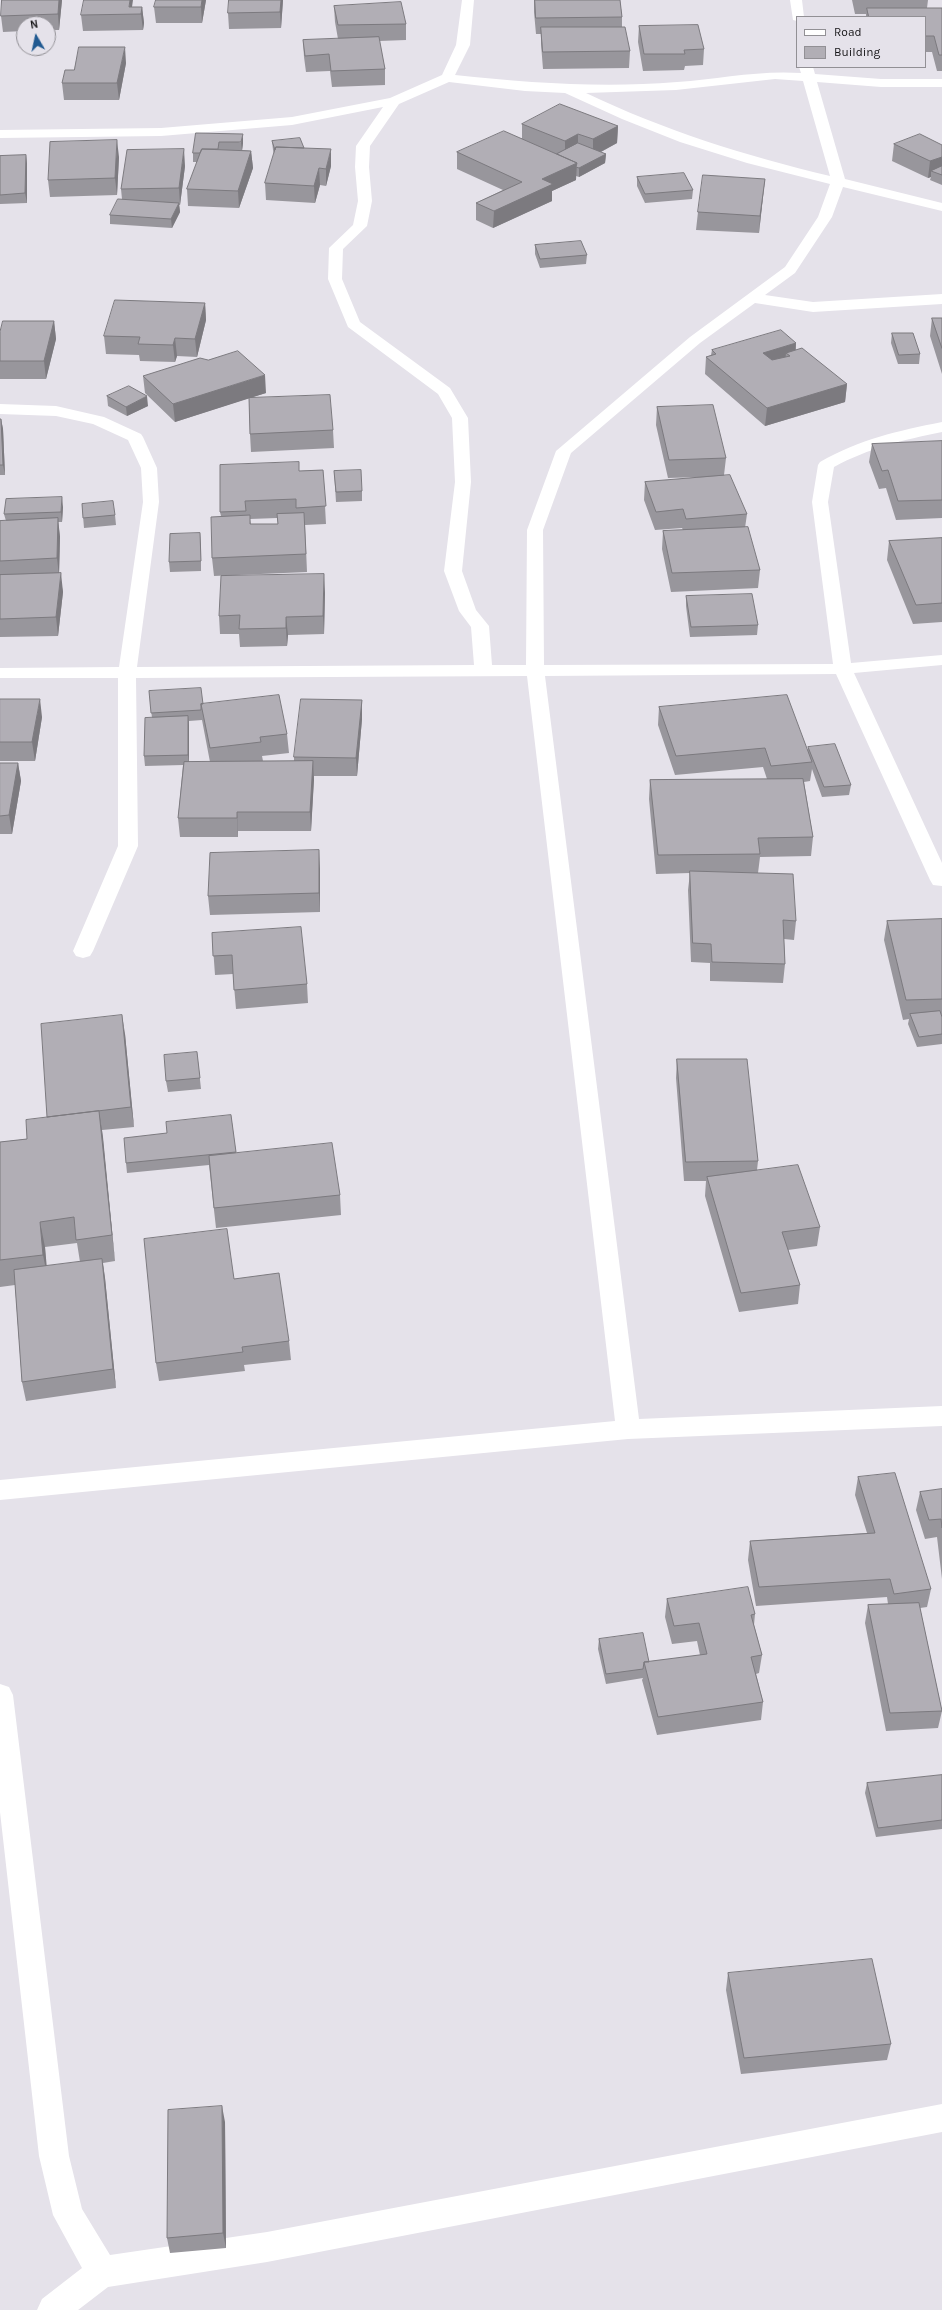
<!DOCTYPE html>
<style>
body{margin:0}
#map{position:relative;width:942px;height:2310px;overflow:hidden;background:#e5e2ea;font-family:Karla,sans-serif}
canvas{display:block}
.legend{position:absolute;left:796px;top:16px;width:130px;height:52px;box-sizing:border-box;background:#e5e2ea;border:1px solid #929095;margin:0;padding:5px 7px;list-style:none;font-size:12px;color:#151416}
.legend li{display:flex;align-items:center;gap:8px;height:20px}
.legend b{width:20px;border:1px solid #929095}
.north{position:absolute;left:16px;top:16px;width:40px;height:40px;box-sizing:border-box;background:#e5e2ea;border:1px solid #929095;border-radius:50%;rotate:351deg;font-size:11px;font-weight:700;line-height:16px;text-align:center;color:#151416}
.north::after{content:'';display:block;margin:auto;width:14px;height:18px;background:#215a91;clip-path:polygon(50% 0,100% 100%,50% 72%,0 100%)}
</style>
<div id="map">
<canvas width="942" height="2310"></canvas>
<ul class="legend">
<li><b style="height:5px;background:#fff"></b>Road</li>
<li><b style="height:11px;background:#b1aeb5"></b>Building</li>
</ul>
<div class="north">N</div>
</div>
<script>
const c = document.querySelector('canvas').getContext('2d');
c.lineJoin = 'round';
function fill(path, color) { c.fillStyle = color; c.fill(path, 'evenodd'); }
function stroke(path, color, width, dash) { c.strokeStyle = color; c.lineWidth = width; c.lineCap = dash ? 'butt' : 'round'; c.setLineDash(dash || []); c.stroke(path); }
fill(new Path2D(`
 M 462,0 L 474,0 L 470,45 L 455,75 C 529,83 603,88 677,82 C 719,79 759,70 801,73 L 799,67 L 813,67 L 815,74 L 881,79 L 942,79 L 942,87 L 881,87 L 817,82 L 845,179 L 942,203 L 942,211 L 843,187 L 832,217 L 795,273 L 765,295 L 813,302 L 942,294 L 942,304 L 813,312 L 755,303 L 700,343 L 571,453 L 543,530 L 544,665 L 833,664 L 812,502 L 818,465 L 820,462 C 861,439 897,431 942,422 L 942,432 C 903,440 869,448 834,467 L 828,502 L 851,663 L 942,655 L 942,665 L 854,673 L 942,863 L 942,886 L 933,885 L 930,880 L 836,674 L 545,676 L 639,1419 L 942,1406 L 942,1426 L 628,1439 L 0,1500 L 0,1480 L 615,1421 L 527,676 L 136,678 L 138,846 L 93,951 L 90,956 L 83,958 L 76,956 L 73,951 L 118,846 L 118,678 L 0,678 L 0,668 L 119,667 L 143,502 L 141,468 L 128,440 L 93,424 L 56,416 L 0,414 L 0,404 L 56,406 L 104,417 L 141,434 L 143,437 L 157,468 L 159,502 L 137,667 L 474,665 L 471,627 L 459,611 L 444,571 L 455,482 L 452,418 L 438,394 L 348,327 L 328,279 L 329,248 L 353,225 L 358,201 L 355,167 L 356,146 L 383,107 L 292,125 L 161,136 L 0,138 L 0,130 L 161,128 L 292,117 L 390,98 L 442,75 L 456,45 ZM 775,79 L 803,81 L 830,176 C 746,156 663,130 586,93 L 676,90 ZM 449,82 L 525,91 L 565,93 L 622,119 L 680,142 L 747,163 L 830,184 L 818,217 L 785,267 L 690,337 L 556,451 L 527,530 L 526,665 L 492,665 L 489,626 L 476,610 L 462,571 L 471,482 L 468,418 L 450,388 L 360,322 L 342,279 L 343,249 L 367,226 L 372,201 L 369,167 L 370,146 L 399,104 Z
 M 790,0 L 802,0 L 804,17 L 797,17 L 797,21 L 793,20 Z
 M 0,1684 L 9,1687 L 13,1695 L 69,2156 L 82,2209 L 110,2255 L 267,2232 L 942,2104 L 942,2132 L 267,2262 L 108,2287 L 78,2310 L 37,2310 L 42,2299 L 82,2268 L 53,2215 L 39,2156 L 0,1812 Z`), '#fff');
fill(new Path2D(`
 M 62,0 L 59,30 L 48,30 L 48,24 L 24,24 L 24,31 L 3,32 L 1,16 Z
 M 206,0 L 202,23 L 156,23 L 154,7 Z
 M 283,0 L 281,28 L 229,29 L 228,13 Z
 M 534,0 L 620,0 L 622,17 L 622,27 L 630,51 L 629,68 L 543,69 L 541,44 L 541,34 L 536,34 L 534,12 Z
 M 852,0 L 928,0 L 927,8 L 942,8 L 942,71 L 937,71 L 932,52 L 925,52 L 925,17 L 866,17 L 866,14 L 855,14 Z
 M 334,6 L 406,24 L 406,40 L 379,41 L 385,69 L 385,85 L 332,87 L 330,71 L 306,72 L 304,57 L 303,40 L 338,39 L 335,22 Z
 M 132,7 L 142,7 L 144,23 L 143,30 L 83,31 L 81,15 Z
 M 639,26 L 704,49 L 703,65 L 685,66 L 684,70 L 643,71 L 638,42 Z
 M 126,63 L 119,100 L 64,100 L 62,83 L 74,70 Z
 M 522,124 L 618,126 L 617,143 L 601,152 L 606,154 L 605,163 L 579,177 L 576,176 L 576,180 L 552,191 L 552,201 L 493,228 L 476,220 L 476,203 L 503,190 L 457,169 L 457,152 L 522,138 Z
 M 196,133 L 243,143 L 242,150 L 251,151 L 253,168 L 239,208 L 188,206 L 187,189 L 197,162 L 193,162 L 193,153 Z
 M 272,141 L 304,148 L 331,166 L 326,186 L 320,185 L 315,203 L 266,200 L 265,183 L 274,154 L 273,150 Z
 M 894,144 L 942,145 L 942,185 L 930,180 L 931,177 L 928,178 L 892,161 Z
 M 26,155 L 27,164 L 27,203 L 0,204 L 0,156 Z
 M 119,157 L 117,195 L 50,197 L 48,180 Z
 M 185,166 L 180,205 L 179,205 L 180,212 L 172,228 L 110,224 L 110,215 L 122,199 L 121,189 Z
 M 637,177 L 693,190 L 692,199 L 645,203 L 637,186 Z
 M 765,179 L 759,233 L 696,230 L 698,212 Z
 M 535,245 L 587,255 L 586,264 L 540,268 L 535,254 Z
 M 205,303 L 206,320 L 197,357 L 177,356 L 175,362 L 140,361 L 139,355 L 106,354 L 104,336 Z
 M 932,318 L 942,318 L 942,374 L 930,336 Z
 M 54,321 L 56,339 L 46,379 L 0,379 L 0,332 Z
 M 892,333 L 920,354 L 919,364 L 898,364 L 891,343 Z
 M 796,343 L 796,350 L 847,384 L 845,402 L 765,426 L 705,374 L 706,357 L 711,355 L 712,350 Z
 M 143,376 L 266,393 L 249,398 L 333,430 L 334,448 L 251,452 L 250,434 L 249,398 L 175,422 L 145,393 Z
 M 107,396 L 148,406 L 127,416 L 108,406 Z
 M 657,407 L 726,458 L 724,475 L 747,514 L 745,528 L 760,570 L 758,588 L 671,592 L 662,549 L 663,531 L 683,530 L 682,528 L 655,530 L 644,500 L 645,482 L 700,477 L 668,478 L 656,425 Z
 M 0,419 L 1,419 L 3,429 L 5,475 L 0,475 Z
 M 942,441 L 942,518 L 896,520 L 886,488 L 879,489 L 869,462 L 872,444 Z
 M 323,470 L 326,524 L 305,525 L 307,572 L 214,576 L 212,558 L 221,516 L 220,512 L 299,471 ZM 277,518 L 278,524 L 251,524 L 250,519 Z
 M 334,471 L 362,491 L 362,501 L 336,502 Z
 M 82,504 L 115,515 L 116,525 L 84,528 Z
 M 63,507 L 62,522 L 58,522 L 60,537 L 59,573 L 63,592 L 58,636 L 0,637 L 0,521 L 6,521 L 4,514 Z
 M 942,538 L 942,622 L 913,624 L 887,560 L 889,541 Z
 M 201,543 L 201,571 L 170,572 L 169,562 Z
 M 325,592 L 324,634 L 288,635 L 287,646 L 240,647 L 239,634 L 220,634 L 219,616 Z
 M 686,596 L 758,625 L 757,635 L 690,637 L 686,606 Z
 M 149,691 L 203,704 L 287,734 L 289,753 L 262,756 L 263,761 L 294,761 L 294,757 L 362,700 L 362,719 L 357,776 L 314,776 L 311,831 L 238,831 L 238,837 L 180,837 L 178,818 L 183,765 L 145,766 L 144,756 L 152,718 ZM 202,720 L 210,762 L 189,762 L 189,721 Z
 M 0,699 L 42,717 L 35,761 L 0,761 Z
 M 659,707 L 808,750 L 808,747 L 851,785 L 849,795 L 822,797 L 812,769 L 810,781 L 804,782 L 813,837 L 811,856 L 760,857 L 758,873 L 746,873 L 796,921 L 794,940 L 784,939 L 785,964 L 783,983 L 710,981 L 710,963 L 691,962 L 688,890 L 690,873 L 656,874 L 649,799 L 650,780 L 767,779 L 763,767 L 675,775 L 658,725 Z
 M 0,763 L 18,763 L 21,781 L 12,834 L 0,834 Z
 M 320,869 L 320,912 L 210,915 L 208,896 Z
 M 942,919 L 942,1044 L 917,1047 L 908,1024 L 909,1019 L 903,1020 L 884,940 L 887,921 Z
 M 212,933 L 307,984 L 308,1003 L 236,1009 L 233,974 L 215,975 Z
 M 125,1034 L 134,1127 L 102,1130 L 115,1261 L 103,1263 L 105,1278 L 116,1388 L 26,1401 L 22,1382 L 15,1285 L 0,1287 L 0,1142 L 27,1139 L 47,1117 ZM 77,1243 L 80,1262 L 46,1266 L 45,1247 Z
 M 197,1052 L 201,1089 L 168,1092 L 166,1081 Z
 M 677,1059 L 758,1161 L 757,1170 L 820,1227 L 817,1246 L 788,1250 L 800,1285 L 798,1304 L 739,1312 L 705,1196 L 706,1181 L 684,1181 L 676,1078 Z
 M 231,1115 L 236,1153 L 340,1195 L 341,1215 L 216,1228 L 209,1165 L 127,1173 L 126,1163 L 167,1133 Z
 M 234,1279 L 289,1341 L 291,1360 L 244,1365 L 245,1371 L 159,1381 L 156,1363 Z
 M 858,1477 L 931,1589 L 927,1607 L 920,1608 L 942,1711 L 938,1728 L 886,1731 L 865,1623 L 868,1605 L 888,1604 L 887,1597 L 756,1606 L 748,1560 L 750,1541 L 867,1533 L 855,1495 Z
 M 942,1489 L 942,1579 L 937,1537 L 925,1539 L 916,1510 L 920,1492 Z
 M 667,1599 L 755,1614 L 754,1625 L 762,1655 L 759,1673 L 756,1674 L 763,1702 L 761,1720 L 657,1735 L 642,1680 L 643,1678 L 606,1684 L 598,1649 L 599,1639 L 649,1662 L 700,1655 L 697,1641 L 672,1644 L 665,1617 Z
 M 942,1775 L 942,1829 L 876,1837 L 865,1793 L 867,1783 Z
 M 728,1973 L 891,2044 L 887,2060 L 741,2074 L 726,1990 Z
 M 225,2122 L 226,2248 L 170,2253 L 167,2238 Z`), '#98969c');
fill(new Path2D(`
 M 59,0 L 62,0 L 59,30 L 58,14 Z
 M 130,0 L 133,0 L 131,14 L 129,7 Z
 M 202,0 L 206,0 L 202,23 L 201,7 Z
 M 281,0 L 283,0 L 281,28 L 280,12 Z
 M 142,7 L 144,23 L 143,30 L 141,14 Z
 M 125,47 L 126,63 L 119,100 L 117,83 Z
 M 618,126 L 617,143 L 593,156 L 593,139 Z
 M 243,134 L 243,143 L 242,151 L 241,142 Z
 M 578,134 L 578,150 L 565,157 L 565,141 Z
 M 117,140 L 119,157 L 117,195 L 115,178 Z
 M 184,149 L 185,166 L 180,205 L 179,188 Z
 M 331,149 L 331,166 L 326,186 L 326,169 Z
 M 251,151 L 253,168 L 239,208 L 238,191 Z
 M 606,154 L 605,163 L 579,177 L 579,168 Z
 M 26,155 L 27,164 L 27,203 L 25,193 Z
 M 942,157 L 942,173 L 931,171 L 931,177 L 928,178 L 930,161 Z
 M 577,163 L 576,180 L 552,191 L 552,201 L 493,228 L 494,211 L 542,179 Z
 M 319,168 L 320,185 L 315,203 L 314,186 Z
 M 765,179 L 763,196 L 759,233 L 760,216 Z
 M 179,203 L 180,212 L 172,228 L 171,219 Z
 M 205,303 L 206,320 L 197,357 L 195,339 Z
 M 54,321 L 56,339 L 46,379 L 44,361 Z
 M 175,338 L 177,356 L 175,362 L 173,345 Z
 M 796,343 L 794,361 L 790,356 L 786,353 L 785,364 L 762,370 L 763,353 Z
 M 265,375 L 266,393 L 175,422 L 173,404 Z
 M 847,384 L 845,402 L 765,426 L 767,408 Z
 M 147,396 L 148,406 L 127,416 L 126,407 Z
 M 1,419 L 3,429 L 5,475 L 3,465 Z
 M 62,497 L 63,507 L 62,522 L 61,512 Z
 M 58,518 L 60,537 L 59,576 L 57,558 Z
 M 200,533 L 201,543 L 201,571 L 201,561 Z
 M 61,573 L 63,592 L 58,636 L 56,617 Z
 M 324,574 L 325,592 L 324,634 L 323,616 Z
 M 286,617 L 288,635 L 287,646 L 286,628 Z
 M 40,699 L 42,717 L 35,761 L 32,742 Z
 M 362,700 L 362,719 L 357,776 L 356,758 Z
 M 188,716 L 189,726 L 189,765 L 188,755 Z
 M 313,761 L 314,780 L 311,831 L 310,812 Z
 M 18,763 L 21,781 L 12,834 L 9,815 Z
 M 237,812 L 238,831 L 238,837 L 237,818 Z
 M 319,850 L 320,869 L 320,912 L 319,893 Z
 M 122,1015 L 125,1034 L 134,1127 L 131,1107 Z
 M 99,1111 L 103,1137 L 115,1261 L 112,1235 Z
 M 40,1222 L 45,1247 L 48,1280 L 43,1255 Z
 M 102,1259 L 105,1278 L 116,1388 L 113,1369 Z
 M 222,2106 L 225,2122 L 226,2248 L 223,2233 Z`), '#7c7a7f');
const building = new Path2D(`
 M 2,0 L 59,0 L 58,14 L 1,16 Z
 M 84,0 L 130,0 L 129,7 L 142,7 L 141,14 L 81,15 Z
 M 156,0 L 202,0 L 201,7 L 154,7 Z
 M 229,0 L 281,0 L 280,12 L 228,13 Z
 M 535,0 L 620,0 L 622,17 L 536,18 Z
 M 401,2 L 406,24 L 338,25 L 334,6 Z
 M 867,8 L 942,8 L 942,55 L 939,55 L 934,36 L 925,36 L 925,17 L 869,17 Z
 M 698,25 L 704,49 L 684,50 L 685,54 L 644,54 L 639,26 Z
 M 541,27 L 625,27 L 630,51 L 543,52 Z
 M 379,37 L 385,69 L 331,71 L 329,54 L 305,56 L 303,40 Z
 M 79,47 L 125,47 L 117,83 L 62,83 L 65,70 L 74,70 Z
 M 560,104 L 618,126 L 593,139 L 578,134 L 565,141 L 522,124 Z
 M 504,131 L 577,163 L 542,179 L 553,184 L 494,211 L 476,203 L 522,182 L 457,152 Z
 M 196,133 L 243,134 L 241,142 L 219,142 L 218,149 L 202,149 L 200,153 L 193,153 Z
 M 920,134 L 942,145 L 942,157 L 930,161 L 894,144 Z
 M 300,138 L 304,148 L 276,147 L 275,150 L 272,141 Z
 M 117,140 L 115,178 L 48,180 L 50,142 Z
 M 578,143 L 606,154 L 579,168 L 576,167 L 577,163 L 557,154 Z
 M 276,147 L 331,149 L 326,169 L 319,168 L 314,186 L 265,183 Z
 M 184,149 L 179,188 L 121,189 L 127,150 Z
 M 202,149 L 251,151 L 238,191 L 187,189 Z
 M 26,155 L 25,193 L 0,195 L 0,156 Z
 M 942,166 L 942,175 L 931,171 Z
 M 684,173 L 693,190 L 645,194 L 637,177 Z
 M 703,175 L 765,179 L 760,216 L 698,212 Z
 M 118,199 L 179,203 L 171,219 L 110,215 Z
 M 581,241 L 587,255 L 540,259 L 535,245 Z
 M 115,300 L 205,303 L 195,339 L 175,338 L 173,345 L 138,344 L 140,337 L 104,336 Z
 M 932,318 L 942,318 L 942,348 Z
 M 3,321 L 54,321 L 44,361 L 0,361 L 0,332 Z
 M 781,330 L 796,343 L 763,353 L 772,360 L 790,356 L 786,353 L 802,348 L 847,384 L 767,408 L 706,357 L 716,354 L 712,350 Z
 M 892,333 L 913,333 L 920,354 L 899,355 Z
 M 238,351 L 265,375 L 173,404 L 143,376 L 200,358 L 208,360 Z
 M 129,386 L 147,396 L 126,407 L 107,396 Z
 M 330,395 L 333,430 L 250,434 L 249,398 Z
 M 713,405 L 726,458 L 669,460 L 657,407 Z
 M 0,419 L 1,419 L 3,465 L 0,465 Z
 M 942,441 L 942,500 L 898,501 L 888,470 L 882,471 L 872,444 Z
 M 299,462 L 299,471 L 323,470 L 326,506 L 296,508 L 296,499 L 245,501 L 246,511 L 220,512 L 220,465 Z
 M 361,470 L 362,491 L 336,492 L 334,471 Z
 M 730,475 L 747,514 L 686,519 L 683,509 L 656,512 L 645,482 Z
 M 62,497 L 61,512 L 4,514 L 6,499 Z
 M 113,501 L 115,515 L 83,518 L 82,504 Z
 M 304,513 L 306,554 L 212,558 L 211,517 L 250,515 L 250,524 L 278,524 L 277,514 Z
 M 58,518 L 57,558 L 0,561 L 0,521 Z
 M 748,527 L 760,570 L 672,573 L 663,531 Z
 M 200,533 L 201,561 L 169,562 L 170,534 Z
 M 942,538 L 942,603 L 916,605 L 889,541 Z
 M 61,573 L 56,617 L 0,619 L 0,575 Z
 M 324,574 L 323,616 L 286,617 L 286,628 L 239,629 L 240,615 L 219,616 L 221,576 Z
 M 752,594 L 758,625 L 691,627 L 686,596 Z
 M 201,688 L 203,704 L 201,704 L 201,710 L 151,713 L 149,691 Z
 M 279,695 L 287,734 L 260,737 L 261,742 L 210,748 L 201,704 Z
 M 787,695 L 812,762 L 771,766 L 765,748 L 676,756 L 659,707 Z
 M 0,699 L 40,699 L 32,742 L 0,742 Z
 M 301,699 L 362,700 L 356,758 L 294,757 Z
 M 188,716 L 188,755 L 144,756 L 145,718 Z
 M 835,744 L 851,785 L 824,787 L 808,747 Z
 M 313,761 L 310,812 L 237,812 L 237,818 L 178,818 L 184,762 Z
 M 0,763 L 18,763 L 9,815 L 0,816 Z
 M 803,779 L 813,837 L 758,838 L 760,854 L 658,855 L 650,780 Z
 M 319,850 L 319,893 L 208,896 L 210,853 Z
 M 690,871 L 793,874 L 796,921 L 783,920 L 785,964 L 712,962 L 711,944 L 693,943 Z
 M 942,919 L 942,999 L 906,1000 L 887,921 Z
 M 301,927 L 307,984 L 234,990 L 232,955 L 213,956 L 212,933 Z
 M 940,1011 L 942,1017 L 942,1034 L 919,1037 L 910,1014 Z
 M 122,1015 L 131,1107 L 47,1117 L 41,1024 Z
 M 197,1052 L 200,1078 L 166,1081 L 164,1055 Z
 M 677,1059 L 747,1059 L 758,1161 L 686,1162 Z
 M 99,1111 L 112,1235 L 76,1240 L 74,1217 L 40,1222 L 43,1255 L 0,1260 L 0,1142 L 27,1139 L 26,1120 Z
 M 231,1115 L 236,1152 L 126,1163 L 124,1138 L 167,1133 L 166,1122 Z
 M 332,1143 L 340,1195 L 214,1208 L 209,1156 Z
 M 798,1165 L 820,1227 L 782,1232 L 800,1285 L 741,1293 L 707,1177 Z
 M 227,1229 L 234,1279 L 279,1273 L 289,1341 L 242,1347 L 243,1352 L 156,1363 L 144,1239 Z
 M 102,1259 L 113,1369 L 22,1382 L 14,1270 Z
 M 895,1473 L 931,1589 L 894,1594 L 890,1579 L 759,1587 L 750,1541 L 875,1533 L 858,1477 Z
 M 942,1489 L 942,1528 L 941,1519 L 929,1520 L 920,1492 Z
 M 748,1587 L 755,1614 L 751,1615 L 762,1655 L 751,1657 L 763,1702 L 658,1717 L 644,1662 L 707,1654 L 699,1623 L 674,1626 L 667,1599 Z
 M 919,1603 L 942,1711 L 890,1713 L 868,1605 Z
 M 643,1633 L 649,1662 L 644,1662 L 643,1669 L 606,1674 L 599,1639 Z
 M 942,1775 L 942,1820 L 878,1828 L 867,1783 Z
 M 872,1959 L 891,2044 L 744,2058 L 728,1973 Z
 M 222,2106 L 223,2233 L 167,2238 L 168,2110 Z`);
fill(building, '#b1aeb5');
stroke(building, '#7c7a7f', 1);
</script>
